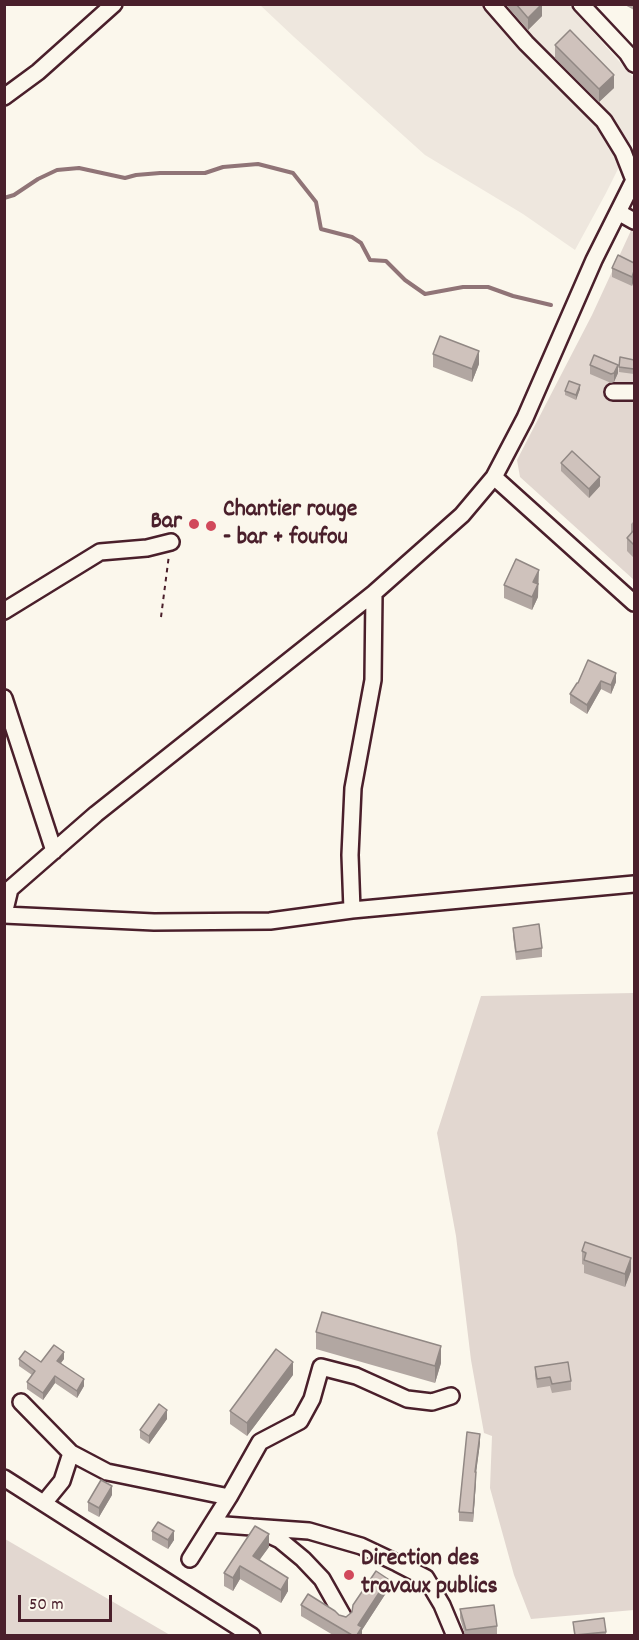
<!DOCTYPE html>
<style>
body{margin:0}
#map{position:relative;width:639px;height:1640px;overflow:hidden;background:#fbf7ec;font-family:Dekko,sans-serif}
canvas{display:block}
.frame{position:absolute;inset:0;border:6px solid #4a1f2b;pointer-events:none}
.scale{position:absolute;left:18px;top:1595px;width:94px;height:27px;box-sizing:border-box;border:3px solid #4a1f2b;border-top:0;padding-left:8px;font-size:18px;line-height:21px;white-space:nowrap;color:#4a1f2b;-webkit-text-stroke:4px #fbf7ec;paint-order:stroke}
</style>
<div id="map">
<canvas width="639" height="1640"></canvas>
<div class="frame"></div>
<div class="scale">50 m</div>
</div>
<script>
const c = document.querySelector('canvas').getContext('2d');
c.lineJoin = 'round';
function fill(path, color) { c.fillStyle = color; c.fill(path, 'evenodd'); }
function stroke(path, color, width, dash) { c.strokeStyle = color; c.lineWidth = width; c.lineCap = dash ? 'butt' : 'round'; c.setLineDash(dash || []); c.stroke(path); }
function write(font, color, halo, rows, align = 'center') {
  c.font = font + ' Dekko,sans-serif'; c.lineWidth = 4.5; c.setLineDash([]); c.textBaseline = 'middle'; c.strokeStyle = halo; c.fillStyle = color; for (const [text, x, y, turn = 0] of rows) {
    c.save(); c.translate(x, y); c.rotate((+turn || 0) * Math.PI / 180); c.textAlign = isNaN(turn) ? turn : align; if (halo) c.strokeText(text, 0, 0); c.fillText(text, 0, 0); c.restore();
  }
}
fill(new Path2D(`
 M 260,5 L 569,5 L 634,78 L 634,137 L 606,193 L 575,250 L 523,214 L 425,155 L 294,37 Z`), '#eee7de');
fill(new Path2D(`
 M 634,224 L 634,580 L 520,477 L 517,460 L 592,315 Z
 M 634,993 L 634,1610 L 531,1619 L 514,1575 L 490,1488 L 492,1436 L 484,1433 L 471,1360 L 456,1236 L 437,1133 L 481,996 Z
 M 4,1539 L 5,1539 L 170,1635 L 5,1635 Z`), '#e2d7d0');
stroke(new Path2D(`
 M 4,198 L 14,195 L 38,179 L 57,170 L 79,168 L 125,178 L 136,175 L 160,173 L 205,173 L 223,167 L 258,164 L 293,173 L 316,202 L 321,229 L 352,237 L 361,243 L 370,260 L 386,261 L 405,280 L 425,294 L 463,287 L 488,287 L 513,296 L 551,305`), '#907477', 4);
const minor = new Path2D(`
 M 492,4 L 526,43 L 604,121 L 623,152 L 634,180
 M 581,4 L 627,53 L 634,64
 M 4,97 L 38,72 L 114,4
 M 618,212 L 634,221
 M 613,392 L 634,392
 M 494,477 L 634,603
 M 4,611 L 100,552 L 147,548 L 171,542
 M 4,698 L 54,851
 M 352,910 L 350,855 L 353,788 L 373,680 L 374,593
 M 4,914 L 10,889 L 96,814 L 374,593 L 462,515 L 494,477 L 525,418 L 594,260 L 634,180
 M 4,915 L 154,922 L 270,921 L 352,910 L 634,884
 M 21,1402 L 71,1453 L 62,1481 L 44,1503
 M 71,1453 L 107,1472 L 229,1497 L 190,1559
 M 4,1478 L 252,1636
 M 229,1497 L 260,1442 L 300,1421 L 312,1399 L 321,1367 L 356,1376 L 407,1399 L 432,1402 L 451,1396
 M 212,1524 L 252,1527 L 280,1540 L 303,1559 L 322,1579 L 344,1618
 M 252,1527 L 309,1531 L 361,1546 L 397,1563 L 426,1578 L 442,1605 L 455,1636`);
stroke(minor, '#4a1f2b', 20);
stroke(new Path2D(`
 M 173,529 L 176,514
 M 161,617 L 169,555`), '#4a1f2b', 2, [4.5, 4.5]);
stroke(minor, '#fbf7ec', 15);
fill(new Path2D(`
 M 505,4 L 542,4 L 542,16 L 528,30 Z
 M 623,4 L 634,4 L 634,10 Z
 M 555,45 L 614,88 L 599,102 L 555,58 Z
 M 634,263 L 634,280 L 632,286 L 612,277 L 612,268 Z
 M 433,354 L 479,364 L 472,382 L 433,367 Z
 M 634,360 L 634,374 L 619,372 L 619,367 Z
 M 590,365 L 618,373 L 614,382 L 611,383 L 590,374 Z
 M 580,389 L 576,400 L 565,395 L 565,391 Z
 M 561,463 L 600,486 L 589,498 L 561,471 Z
 M 634,521 L 634,558 L 627,551 L 627,538 L 631,534 L 631,524 Z
 M 539,583 L 538,585 L 538,597 L 532,610 L 504,598 L 504,585 Z
 M 588,660 L 616,682 L 611,694 L 601,689 L 587,714 L 570,703 L 570,694 L 578,683 Z
 M 513,928 L 542,948 L 542,957 L 516,960 L 513,936 Z
 M 582,1251 L 631,1271 L 625,1287 L 584,1273 L 584,1265 L 582,1264 Z
 M 316,1332 L 441,1363 L 435,1383 L 316,1349 Z
 M 19,1359 L 41,1362 L 64,1359 L 61,1363 L 84,1386 L 77,1398 L 55,1383 L 43,1400 L 27,1389 L 27,1382 L 32,1375 L 19,1366 Z
 M 535,1367 L 571,1381 L 571,1390 L 552,1393 L 550,1386 L 537,1388 L 535,1376 Z
 M 293,1375 L 247,1436 L 230,1424 L 230,1411 Z
 M 167,1419 L 149,1444 L 140,1438 L 140,1430 Z
 M 480,1443 L 476,1472 L 476,1481 L 473,1522 L 459,1521 L 459,1512 Z
 M 112,1495 L 99,1517 L 88,1511 L 88,1502 Z
 M 152,1531 L 174,1540 L 168,1549 L 152,1540 Z
 M 269,1547 L 259,1560 L 288,1591 L 281,1603 L 240,1579 L 233,1591 L 224,1586 L 224,1573 Z
 M 388,1590 L 362,1630 L 362,1635 L 333,1635 L 301,1616 L 301,1605 L 346,1617 Z
 M 460,1609 L 497,1626 L 497,1635 L 465,1635 L 460,1618 Z
 M 573,1622 L 606,1632 L 606,1635 L 574,1635 Z`), '#b2a7a2');
fill(new Path2D(`
 M 542,4 L 542,16 L 528,30 L 528,18 Z
 M 614,75 L 614,88 L 599,102 L 599,89 Z
 M 634,271 L 634,280 L 632,286 L 632,277 Z
 M 479,351 L 479,364 L 472,382 L 472,369 Z
 M 618,365 L 618,373 L 614,382 L 614,373 Z
 M 580,385 L 580,389 L 576,400 L 576,395 Z
 M 600,477 L 600,486 L 589,498 L 589,489 Z
 M 539,570 L 538,597 L 532,610 L 533,582 Z
 M 616,673 L 616,682 L 611,694 L 611,685 Z
 M 601,681 L 601,689 L 587,714 L 587,705 Z
 M 631,1258 L 631,1271 L 625,1287 L 625,1274 Z
 M 441,1346 L 441,1363 L 435,1383 L 435,1366 Z
 M 64,1352 L 64,1359 L 57,1368 L 57,1361 Z
 M 293,1362 L 293,1375 L 247,1436 L 247,1423 Z
 M 55,1376 L 55,1383 L 43,1400 L 43,1393 Z
 M 84,1379 L 84,1386 L 77,1398 L 77,1391 Z
 M 167,1410 L 167,1419 L 149,1444 L 149,1436 Z
 M 480,1434 L 480,1443 L 475,1481 L 475,1472 Z
 M 476,1472 L 476,1481 L 473,1522 L 473,1513 Z
 M 112,1486 L 112,1495 L 99,1517 L 99,1508 Z
 M 174,1531 L 174,1540 L 168,1549 L 168,1540 Z
 M 269,1534 L 269,1547 L 253,1569 L 253,1556 Z
 M 240,1566 L 240,1579 L 233,1591 L 233,1578 Z
 M 288,1578 L 288,1591 L 281,1603 L 281,1590 Z
 M 388,1579 L 388,1590 L 362,1630 L 362,1635 L 357,1635 L 358,1625 Z`), '#918884');
const building = new Path2D(`
 M 516,4 L 542,4 L 528,18 Z
 M 570,30 L 614,75 L 599,89 L 555,45 Z
 M 618,255 L 634,263 L 634,271 L 632,277 L 612,268 Z
 M 440,336 L 479,351 L 472,369 L 433,354 Z
 M 594,355 L 618,365 L 614,373 L 611,374 L 590,365 Z
 M 620,357 L 634,360 L 634,369 L 619,367 Z
 M 569,381 L 580,385 L 576,395 L 565,391 Z
 M 572,451 L 600,477 L 589,489 L 561,463 Z
 M 634,530 L 634,545 L 627,538 Z
 M 516,559 L 539,570 L 533,582 L 538,584 L 532,597 L 504,585 Z
 M 588,660 L 616,673 L 611,685 L 601,681 L 587,705 L 570,694 L 577,683 L 578,683 Z
 M 539,924 L 542,948 L 516,952 L 513,928 Z
 M 585,1242 L 631,1258 L 625,1274 L 584,1260 L 586,1253 L 582,1251 Z
 M 322,1312 L 441,1346 L 435,1366 L 316,1332 Z
 M 54,1345 L 64,1352 L 57,1361 L 84,1379 L 77,1391 L 55,1376 L 43,1393 L 27,1382 L 35,1371 L 19,1359 L 25,1351 L 41,1362 Z
 M 276,1349 L 293,1362 L 247,1423 L 230,1411 Z
 M 568,1362 L 571,1381 L 552,1384 L 550,1377 L 537,1379 L 535,1367 Z
 M 159,1404 L 167,1410 L 149,1436 L 140,1430 Z
 M 467,1432 L 480,1434 L 475,1472 L 476,1472 L 473,1513 L 459,1512 Z
 M 101,1480 L 112,1486 L 99,1508 L 88,1502 Z
 M 158,1522 L 174,1531 L 168,1540 L 152,1531 Z
 M 255,1526 L 269,1534 L 253,1556 L 288,1578 L 281,1590 L 240,1566 L 233,1578 L 224,1573 Z
 M 376,1571 L 388,1579 L 358,1625 L 362,1627 L 357,1635 L 352,1635 L 301,1605 L 308,1594 L 335,1611 L 339,1615 L 346,1617 L 352,1612 L 353,1605 Z
 M 494,1605 L 497,1626 L 466,1630 L 460,1609 Z
 M 604,1618 L 606,1632 L 575,1635 L 573,1622 Z`);
fill(building, '#cfc2bc');
stroke(building, '#918884', 1.5);
for (const [x, y, r, color] of [
 [194,524,6,"#d1495b"],
 [211,526,6,"#d1495b"],
 [349,1575,6,"#d1495b"]
]) { const dot = new Path2D(); dot.arc(x, y, r, 0, 2 * Math.PI); c.fillStyle = color; c.fill(dot); stroke(dot, '#fbf7ec', 2); }
write('bold 24px', '#4a1f2b', '#fbf7ec', [
 ["Chantier rouge",223,512],
 ["- bar + foufou",223,540],
 ["Bar",182,524,"right"],
 ["Direction des",361,1561],
 ["travaux publics",361,1589]
], 'left');
</script>
